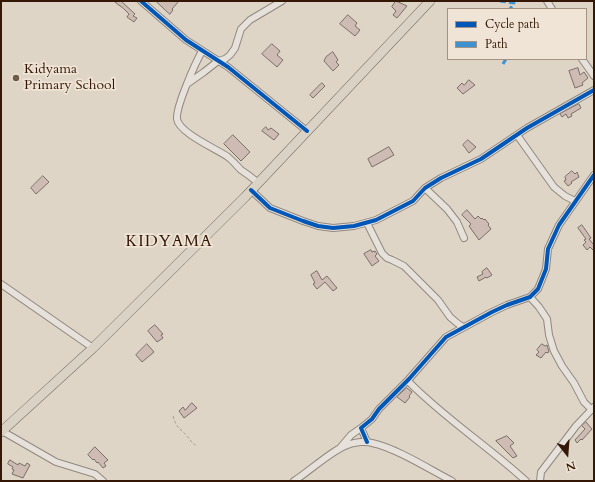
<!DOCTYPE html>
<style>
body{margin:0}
#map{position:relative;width:595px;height:482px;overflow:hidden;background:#ded5c7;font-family:Cardo,serif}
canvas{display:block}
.frame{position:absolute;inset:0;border:2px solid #341705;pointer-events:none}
.legend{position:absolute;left:447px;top:8px;width:140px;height:52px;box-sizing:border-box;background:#efe4d5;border:1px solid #a49282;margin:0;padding:5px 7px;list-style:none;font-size:12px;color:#341705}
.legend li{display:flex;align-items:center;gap:8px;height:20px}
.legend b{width:20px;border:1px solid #a49282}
.north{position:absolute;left:547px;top:434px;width:40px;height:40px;-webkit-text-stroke:3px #efe4d5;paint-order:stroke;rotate:163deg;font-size:11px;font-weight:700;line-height:16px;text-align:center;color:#341705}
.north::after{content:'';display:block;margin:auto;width:14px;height:18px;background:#341705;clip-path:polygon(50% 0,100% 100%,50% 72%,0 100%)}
</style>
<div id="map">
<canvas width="595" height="482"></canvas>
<div class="frame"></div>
<ul class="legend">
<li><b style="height:5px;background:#0057b8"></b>Cycle path</li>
<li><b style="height:5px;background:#3d93d1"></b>Path</li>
</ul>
<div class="north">N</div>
</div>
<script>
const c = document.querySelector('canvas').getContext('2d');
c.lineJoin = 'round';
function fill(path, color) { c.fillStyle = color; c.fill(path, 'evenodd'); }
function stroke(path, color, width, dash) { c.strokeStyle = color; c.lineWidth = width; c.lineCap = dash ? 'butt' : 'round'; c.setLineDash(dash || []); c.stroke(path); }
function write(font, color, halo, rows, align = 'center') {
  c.font = font + ' Cardo,serif'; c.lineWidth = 3.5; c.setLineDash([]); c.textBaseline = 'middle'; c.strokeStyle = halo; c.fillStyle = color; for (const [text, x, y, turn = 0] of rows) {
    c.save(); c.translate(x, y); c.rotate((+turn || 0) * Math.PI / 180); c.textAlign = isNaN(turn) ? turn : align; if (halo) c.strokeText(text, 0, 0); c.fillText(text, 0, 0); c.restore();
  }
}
const building = new Path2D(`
 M 114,1 L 121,1 L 135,14 L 133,16 L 137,18 L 134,22 L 127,17 L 129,14 L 124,9 Z
 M 156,1 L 179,1 L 172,9 L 173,10 L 170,14 Z
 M 396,1 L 407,6 L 397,18 L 393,15 L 396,11 L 392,7 Z
 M 348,15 L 357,23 L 355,26 L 360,30 L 355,36 L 340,24 Z
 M 272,44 L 280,51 L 277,55 L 283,60 L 277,67 L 262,54 Z
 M 333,52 L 338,60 L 336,62 L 339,65 L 333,71 L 324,61 L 326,57 Z
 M 578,68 L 580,75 L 584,72 L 588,78 L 582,83 L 583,85 L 575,88 L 569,71 Z
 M 469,80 L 475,85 L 463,94 L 457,88 L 462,83 L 464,85 Z
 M 322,83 L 325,86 L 313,98 L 310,95 Z
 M 579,104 L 581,108 L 571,114 L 572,116 L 568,118 L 566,114 L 562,117 L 560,114 Z
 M 266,127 L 268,130 L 271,128 L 279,134 L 274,140 L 262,131 Z
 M 233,135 L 250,152 L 241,161 L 224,144 Z
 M 468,140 L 476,147 L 469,153 L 463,145 Z
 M 389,147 L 394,155 L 372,167 L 368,159 Z
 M 572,171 L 575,174 L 577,172 L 579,177 L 571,182 L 572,183 L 568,186 L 564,181 L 566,180 L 565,177 Z
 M 43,176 L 49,182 L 36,194 L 31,188 Z
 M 467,210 L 475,219 L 478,216 L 481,219 L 482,218 L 484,220 L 485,219 L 489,224 L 488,225 L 491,229 L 479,240 L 469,226 L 471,224 L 462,215 Z
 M 582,225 L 591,238 L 589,239 L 594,245 L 594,251 L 590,247 L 587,250 L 583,245 L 586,242 L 584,240 L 586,239 L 578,228 Z
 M 371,250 L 372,252 L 375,251 L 377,254 L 375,256 L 379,261 L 372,266 L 364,254 Z
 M 487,268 L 492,275 L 487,278 L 486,277 L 479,281 L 477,277 L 483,274 L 482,272 Z
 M 317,271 L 322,280 L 327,276 L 337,288 L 333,291 L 325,282 L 317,289 L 313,284 L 315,283 L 311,275 Z
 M 155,325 L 163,334 L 161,335 L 163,338 L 157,342 L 148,331 Z
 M 147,344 L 154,352 L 142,362 L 136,355 Z
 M 542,344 L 545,346 L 547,345 L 549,352 L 547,353 L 546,352 L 541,358 L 536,355 L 539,352 L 537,350 Z
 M 407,388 L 412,392 L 409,396 L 410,397 L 405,403 L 397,397 Z
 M 192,403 L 197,408 L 184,418 L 179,411 L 183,407 L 185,410 Z
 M 586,422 L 592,429 L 582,440 L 581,439 L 577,443 L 575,440 L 585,429 L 582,426 Z
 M 507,436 L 514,443 L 510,446 L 517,456 L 513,458 L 496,441 Z
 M 95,447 L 108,460 L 104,463 L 106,466 L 103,468 L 98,462 L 97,463 L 94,459 L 93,460 L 88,455 Z
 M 10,460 L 18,465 L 19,463 L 25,466 L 27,463 L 30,465 L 23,478 L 12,474 L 14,470 L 12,469 L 13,467 L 8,464 Z`);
fill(building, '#cebcb4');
stroke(building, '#786f65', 1);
const minor = new Path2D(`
 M 141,1 L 186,40 L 228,67 L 307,131
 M 547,1 L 552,9
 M 202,51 C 195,64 176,106 177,119 C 179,133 217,149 228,157 C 233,161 237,166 241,170 C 247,174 253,178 258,183
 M 582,59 L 594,76
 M 187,84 L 204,72 L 218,61 L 225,59 L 230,55 L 235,48 L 241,29 L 250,20 L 282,1
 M 517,135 L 554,187 L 565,196 L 575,201
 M 425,188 L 447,209 L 457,222 L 464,238
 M 251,190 L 270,208 L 303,221 L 318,226 L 333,228 L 354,226 L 376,220 L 413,201 L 425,188 L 441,178 L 481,159 L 527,128 L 594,90
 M 367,223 L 382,253 L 387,258 L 392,260 L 404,266 L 438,300 L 450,317 L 457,323 L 463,327
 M 1,284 L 93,348
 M 530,297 L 539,307 L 547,319 L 549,335 L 554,351 L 562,366 L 574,383 L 584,402 L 592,410
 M 408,381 C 444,418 488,446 526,481
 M 2,431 L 56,462 L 95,474 L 103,481
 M 367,442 L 361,428 L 372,419 L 379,409 L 409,379 L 446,337 L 492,312 L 507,305 L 530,297 L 538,289 L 546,269 L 548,249 L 559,225 L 594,175
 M 340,448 L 351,435 L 361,428
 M 294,481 C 310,471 334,448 350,444 C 356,442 366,441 372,443 C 396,448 429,469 452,481
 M 540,481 L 541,472 L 576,426 L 594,407`);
const highway = new Path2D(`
 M 1,432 L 93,348 L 245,197 L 430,1`);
stroke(minor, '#91887e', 8);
stroke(highway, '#786f65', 10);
stroke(new Path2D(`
 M 173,416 C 177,429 178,426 186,435 C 191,440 190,442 197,446`), '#a39d96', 1, [3, 2]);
stroke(minor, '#e6e1da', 6);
stroke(highway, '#dad2c5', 9);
stroke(new Path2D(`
 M 500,1 L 514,3 L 510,9
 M 503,64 L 506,59`), '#3d93d1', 3, [6, 3]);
stroke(new Path2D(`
 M 141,1 L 186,40 L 228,67 L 307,131
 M 251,190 L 270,208 L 303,221 L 318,226 L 333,228 L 354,226 L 376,220 L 413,201 L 425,188 L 441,178 L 481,159 L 527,128 L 594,90
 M 367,442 L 361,428 L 372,419 L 379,409 L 409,379 L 446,337 L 492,312 L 507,305 L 530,297 L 538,289 L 546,269 L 548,249 L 559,225 L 594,175`), '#0057b8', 4);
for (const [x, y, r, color] of [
 [16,78,4,"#705a49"]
]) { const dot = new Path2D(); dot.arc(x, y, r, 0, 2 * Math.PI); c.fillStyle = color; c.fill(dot); stroke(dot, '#efe4d5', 1.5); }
write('14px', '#341705', '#efe4d5', [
 ["Kidyama",24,70],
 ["Primary School",24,86]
], 'left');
c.letterSpacing = '1px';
write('16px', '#341705', '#efe4d5', [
 ["KIDYAMA",169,242]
]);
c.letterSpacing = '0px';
</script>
